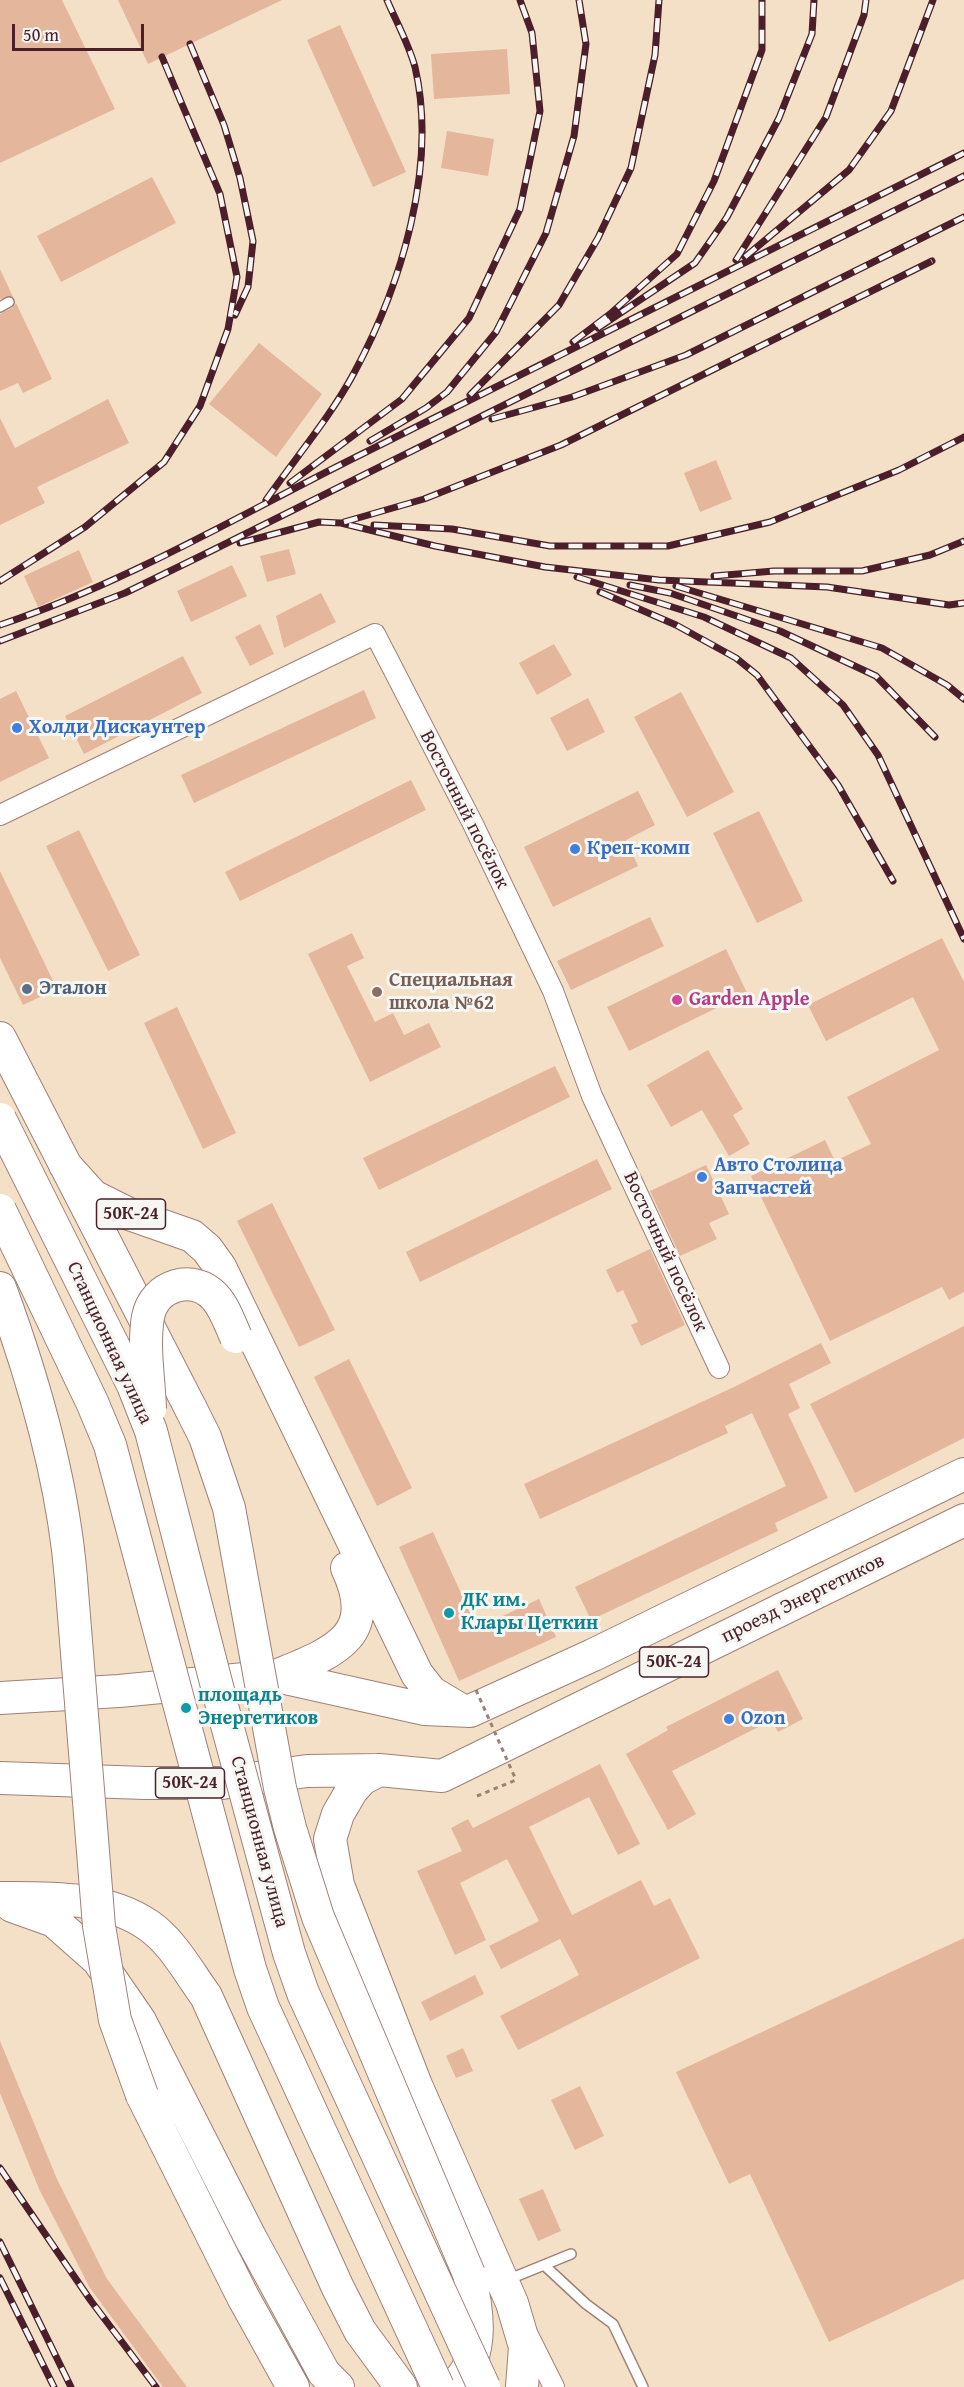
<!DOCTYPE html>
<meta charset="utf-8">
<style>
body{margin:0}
#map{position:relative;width:964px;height:2387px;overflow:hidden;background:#f4e0c6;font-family:"Gentium Book Plus",serif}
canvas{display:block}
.scale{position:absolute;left:12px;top:24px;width:132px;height:27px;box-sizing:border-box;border:3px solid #4a1f2b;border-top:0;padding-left:8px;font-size:18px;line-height:21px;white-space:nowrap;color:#4a1f2b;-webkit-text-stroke:4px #f6f6f2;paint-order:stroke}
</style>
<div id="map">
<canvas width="964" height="2387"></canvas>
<div class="scale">50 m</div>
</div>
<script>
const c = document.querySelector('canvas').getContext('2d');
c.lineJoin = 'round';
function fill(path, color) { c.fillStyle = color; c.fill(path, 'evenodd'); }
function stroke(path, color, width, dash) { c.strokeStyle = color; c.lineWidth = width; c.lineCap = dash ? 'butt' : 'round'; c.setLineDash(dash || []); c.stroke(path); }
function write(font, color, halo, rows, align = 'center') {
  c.font = font + ' "Gentium Book Plus",serif'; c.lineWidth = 6; c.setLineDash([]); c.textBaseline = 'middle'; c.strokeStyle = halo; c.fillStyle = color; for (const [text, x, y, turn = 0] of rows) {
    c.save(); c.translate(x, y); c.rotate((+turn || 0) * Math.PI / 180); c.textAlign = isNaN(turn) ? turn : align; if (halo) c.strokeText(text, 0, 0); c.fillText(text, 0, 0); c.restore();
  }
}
fill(new Path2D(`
 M 0,0 L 62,0 L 115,109 L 0,163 Z
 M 118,0 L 282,0 L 148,64 Z
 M 340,25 L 406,172 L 373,187 L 307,40 Z
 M 507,49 L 510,94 L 434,99 L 431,54 Z
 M 447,131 L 494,139 L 488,176 L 441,168 Z
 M 152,177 L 176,223 L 61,282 L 37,236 Z
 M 0,269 L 13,297 L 0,299 Z
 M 16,303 L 52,379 L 23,393 L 18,383 L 0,391 L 0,314 L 12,308 Z
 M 259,343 L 322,394 L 276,457 L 209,404 Z
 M 108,399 L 129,443 L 37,487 L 45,503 L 0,525 L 0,418 L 15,448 Z
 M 716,460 L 732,499 L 700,512 L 684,473 Z
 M 289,549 L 296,574 L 267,582 L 260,556 Z
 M 79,550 L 93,582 L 38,607 L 24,576 Z
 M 232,565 L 247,596 L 191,622 L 177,591 Z
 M 321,593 L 336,622 L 284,648 L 276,616 Z
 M 260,624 L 274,654 L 250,666 L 235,637 Z
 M 554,644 L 572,675 L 537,695 L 519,663 Z
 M 183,656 L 202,693 L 84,754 L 65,716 Z
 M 364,690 L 376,718 L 194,803 L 181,775 Z
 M 16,691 L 49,758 L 0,782 L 0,699 Z
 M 681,692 L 734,792 L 687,817 L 634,717 Z
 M 588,698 L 605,732 L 567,751 L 550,718 Z
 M 411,780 L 426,810 L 240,901 L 225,872 Z
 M 638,791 L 655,825 L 626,840 L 638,866 L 553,907 L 524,847 Z
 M 759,811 L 803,901 L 757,923 L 713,833 Z
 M 79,830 L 140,955 L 108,971 L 46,846 Z
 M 0,871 L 57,989 L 23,1005 L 0,958 Z
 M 650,917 L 664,946 L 571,990 L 557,961 Z
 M 352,933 L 364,958 L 347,966 L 375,1022 L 393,1013 L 404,1035 L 429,1023 L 441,1047 L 370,1082 L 308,954 Z
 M 942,938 L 964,982 L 964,1292 L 949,1300 L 942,1287 L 830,1341 L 751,1176 L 825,1140 L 835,1161 L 871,1144 L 847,1097 L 939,1050 L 913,997 L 826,1041 L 808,1005 Z
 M 726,949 L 747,993 L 629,1051 L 607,1007 Z
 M 177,1007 L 236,1133 L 203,1149 L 144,1023 Z
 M 708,1050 L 743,1109 L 733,1115 L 750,1144 L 729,1156 L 702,1110 L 671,1127 L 647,1085 Z
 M 555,1066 L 570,1097 L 379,1190 L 363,1158 Z
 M 597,1159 L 612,1189 L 420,1282 L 406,1252 Z
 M 706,1165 L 729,1214 L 709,1223 L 717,1239 L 680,1256 L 650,1191 Z
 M 272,1203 L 335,1330 L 299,1347 L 237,1221 Z
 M 650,1249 L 685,1325 L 641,1346 L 631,1325 L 638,1322 L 623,1290 L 617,1293 L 606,1270 Z
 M 964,1326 L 964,1438 L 855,1493 L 810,1404 Z
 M 821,1343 L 831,1363 L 789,1384 L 800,1408 L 788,1414 L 828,1498 L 775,1523 L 778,1531 L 591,1620 L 575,1587 L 786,1486 L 752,1413 L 725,1426 L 728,1433 L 540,1519 L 524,1484 L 734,1387 Z
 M 349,1359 L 412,1488 L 377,1506 L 314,1377 Z
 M 433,1532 L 477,1628 L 539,1599 L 556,1637 L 459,1681 L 399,1547 Z
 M 778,1670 L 803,1719 L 778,1732 L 772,1720 L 672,1771 L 696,1814 L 668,1830 L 626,1754 L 668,1730 L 666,1727 Z
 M 600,1764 L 640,1844 L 618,1855 L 589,1797 L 529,1827 L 572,1915 L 641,1880 L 654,1906 L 670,1898 L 700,1958 L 518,2050 L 500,2016 L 579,1975 L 560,1939 L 501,1969 L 489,1946 L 539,1921 L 507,1859 L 460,1883 L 486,1940 L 455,1955 L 417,1871 L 462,1851 L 451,1828 L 468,1819 L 473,1828 Z
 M 964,1938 L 964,2279 L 829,2342 L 750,2174 L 729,2184 L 676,2072 Z
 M 475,1975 L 484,1994 L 430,2021 L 421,2002 Z
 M 0,2041 L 57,2179 L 107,2279 L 187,2387 L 163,2387 L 90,2288 L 39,2189 L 0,2093 Z
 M 463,2048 L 473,2071 L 456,2078 L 446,2056 Z
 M 580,2086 L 604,2136 L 575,2150 L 551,2100 Z
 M 543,2189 L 561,2231 L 538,2241 L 519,2199 Z`), '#e4b79c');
const service = new Path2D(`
 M 0,307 L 9,302
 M 544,2265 L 586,2304 L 613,2324 L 643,2387
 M 507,2280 L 571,2254`);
const minor = new Path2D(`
 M 0,815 L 375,634 L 473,824 L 553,991 L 592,1096 L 719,1368
 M 528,2335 L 554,2387`);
const primary = new Path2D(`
 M 0,1038 L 191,1409
 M 65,1165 L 93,1196 L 129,1214 L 192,1236 L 207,1249 L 220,1267 L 417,1674 L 431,1692 L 461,1710
 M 0,1288 C 34,1380 63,1480 71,1579
 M 276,1676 C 331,1653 380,1638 347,1568
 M 0,1698 L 119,1691 L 276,1676 L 424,1709 L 470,1711 L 593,1655 L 964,1474
 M 379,1770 L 362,1779 L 352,1790 L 338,1814 L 330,1839 L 338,1885 L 416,2085 L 512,2303 L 525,2347 L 522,2387
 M 0,1778 L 145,1783 L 222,1783 L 307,1771 L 379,1770 L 442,1776 L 964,1520
 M 0,1898 C 48,1898 106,1896 148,1925 C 173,1942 189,1973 206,1996 L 338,2288 L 360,2331 L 401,2387
 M 12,1906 L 54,1921 L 98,1960 L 140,2021 L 250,2237 L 324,2373 L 338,2387
 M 142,2095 L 243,2297 L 293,2387
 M 452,2387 C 486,2360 478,2310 469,2274`);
stroke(service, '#9f8078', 12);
stroke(minor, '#9f8078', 22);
stroke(primary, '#9f8078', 34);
stroke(new Path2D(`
 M 477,1796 L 516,1780`), '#9f8078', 3, [4.5, 4.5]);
stroke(service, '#fff', 9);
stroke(minor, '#fff', 20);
stroke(primary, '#fff', 32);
const rail = new Path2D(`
 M 190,44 L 224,125 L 240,178 L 253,241 L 248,287 L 235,315
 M 745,257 L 849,170 L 891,111 L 933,0
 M 736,260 L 826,117 L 864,15 L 866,0
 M 598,328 L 695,263 L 727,217 L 779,118 L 812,34 L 814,0
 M 573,342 L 610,314 L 677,254 L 714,181 L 762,50 L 762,0
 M 470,395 L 559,305 L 598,238 L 631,168 L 655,55 L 659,0
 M 492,419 L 572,397 L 686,355 L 964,217
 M 370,441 L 426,408 L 447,392 L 496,332 L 546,233 L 574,136 L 586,44 L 579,0
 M 290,483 L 402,399 L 469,318 L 520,209 L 540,111 L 532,33 L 520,0
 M 266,500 C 294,460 331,416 354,373 C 401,286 438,166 415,67 C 409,45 396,21 387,0
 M 344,522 L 424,499 L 561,445 L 932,261
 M 374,525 L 452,529 L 550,546 L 668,546 L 770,522 L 899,470 L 964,437
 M 240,543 L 319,522 L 341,523 L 435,546 L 545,567 L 659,580 L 827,587 L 949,605 L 964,603
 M 714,576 L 774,571 L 862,571 L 930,555 L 964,541
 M 577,577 L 704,617 L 791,658 L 843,705 L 878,755 L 964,939
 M 0,581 L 85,527 L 164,462 L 200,406 L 228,329 L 237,277 L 220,194 L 162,57
 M 630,585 L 670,593 L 780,631 L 876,676 L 935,737
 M 676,586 L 882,648 L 947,685 L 964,699
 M 600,592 L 676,625 L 736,658 L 757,675 L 838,785 L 893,881
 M 0,625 C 125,583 238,516 356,457 C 558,356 761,255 964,153
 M 0,641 L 125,593 L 211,551 L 964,176
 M 0,2168 L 91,2301 L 156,2387
 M 0,2242 L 71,2387
 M 0,2278 L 54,2387`);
stroke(rail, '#4a1f2b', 7);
stroke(rail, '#f6f6f2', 4.5, [14]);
const primaryBridge = new Path2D(`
 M 0,1119 L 133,1385 L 151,1431 L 227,1725 L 289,1953 L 303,1993 L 484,2387
 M 0,1210 L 92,1402 L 110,1445 L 250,1969 L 263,2007 L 438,2387
 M 150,1409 C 149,1379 143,1346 148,1317 C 154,1285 193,1273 215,1297 C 225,1308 230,1324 236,1337
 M 191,1409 L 205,1437 L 229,1508 L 280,1788 L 290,1828 L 318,1917 L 469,2274
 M 71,1579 L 99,1926 L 115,2020 L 142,2095`);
stroke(primaryBridge, '#9f8078', 34, []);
stroke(new Path2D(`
 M 476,1690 L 516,1780`), '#9f8078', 3, [4.5, 4.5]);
stroke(primaryBridge, '#fff', 32);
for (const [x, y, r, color] of [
 [17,728,6,"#3f7fe0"],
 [575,849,6,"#3f7fe0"],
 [27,989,6,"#5c6f8a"],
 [377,992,6,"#8d6e63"],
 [677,1000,6,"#d1479c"],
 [702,1177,6,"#3f7fe0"],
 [449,1613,6,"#0f9aa8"],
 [186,1708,6,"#0f9aa8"],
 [729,1719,6,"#3f7fe0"]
]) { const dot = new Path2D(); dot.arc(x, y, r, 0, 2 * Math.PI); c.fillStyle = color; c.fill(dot); stroke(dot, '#f6f6f2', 2); }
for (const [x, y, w] of [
 [131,1214,69],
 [674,1662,69],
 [190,1783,69]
]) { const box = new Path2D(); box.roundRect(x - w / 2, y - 15, w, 30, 4.5); c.fillStyle = '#f6f6f2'; c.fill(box); stroke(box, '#4a1f2b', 1.5); }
write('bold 18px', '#4a1f2b', null, [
 ["50К-24",131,1214],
 ["50К-24",674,1662],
 ["50К-24",190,1783]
]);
write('bold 20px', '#366cbe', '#f6f6f2', [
 ["Холди Дискаунтер",29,728],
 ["Креп-комп",587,849],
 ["Авто Столица",714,1166],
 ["Запчастей",714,1189],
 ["Ozon",741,1719]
], 'left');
write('20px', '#4a1f2b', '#f6f6f2', [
 ["Восточный посёлок",464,810,63],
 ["Восточный посёлок",665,1252,65],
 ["Станционная улица",109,1343,65],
 ["проезд Энергетиков",803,1599,-26],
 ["Станционная улица",259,1842,75]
]);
write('bold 20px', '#785e54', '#f6f6f2', [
 ["Специальная",389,981],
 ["школа №62",389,1004]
], 'left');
write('bold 20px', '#4e5e75', '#f6f6f2', [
 ["Эталон",39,989]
], 'left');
write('bold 20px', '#b23c85', '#f6f6f2', [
 ["Garden Apple",689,1000]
], 'left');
write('bold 20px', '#0d838f', '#f6f6f2', [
 ["ДК им.",461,1601],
 ["Клары Цеткин",461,1624],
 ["площадь",198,1696],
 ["Энергетиков",198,1719]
], 'left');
</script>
